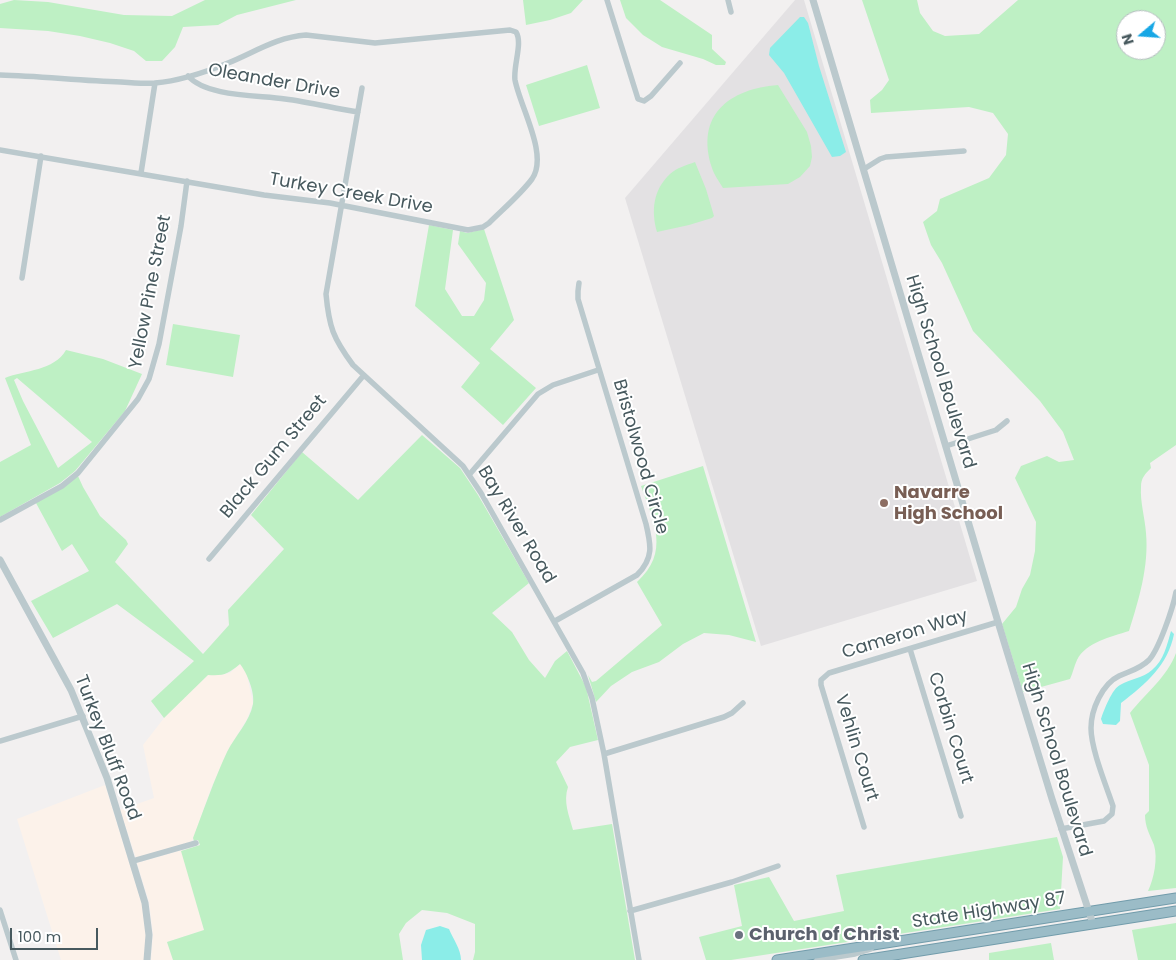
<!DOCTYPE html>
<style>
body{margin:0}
#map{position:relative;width:1176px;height:960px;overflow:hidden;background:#f2f0f0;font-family:Poppins,sans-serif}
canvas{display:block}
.north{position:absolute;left:1116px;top:10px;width:50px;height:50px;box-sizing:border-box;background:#fff;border:1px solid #b5bdbf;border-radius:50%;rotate:252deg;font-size:14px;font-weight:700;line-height:20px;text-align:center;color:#47595e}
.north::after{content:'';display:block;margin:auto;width:18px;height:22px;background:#17a7e5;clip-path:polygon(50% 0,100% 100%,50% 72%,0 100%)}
.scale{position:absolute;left:10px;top:928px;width:88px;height:22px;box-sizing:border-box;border:2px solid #47595e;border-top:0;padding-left:6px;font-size:15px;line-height:18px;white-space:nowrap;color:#47595e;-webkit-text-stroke:4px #fff;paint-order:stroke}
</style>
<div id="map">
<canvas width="1176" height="960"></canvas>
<div class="north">N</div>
<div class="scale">100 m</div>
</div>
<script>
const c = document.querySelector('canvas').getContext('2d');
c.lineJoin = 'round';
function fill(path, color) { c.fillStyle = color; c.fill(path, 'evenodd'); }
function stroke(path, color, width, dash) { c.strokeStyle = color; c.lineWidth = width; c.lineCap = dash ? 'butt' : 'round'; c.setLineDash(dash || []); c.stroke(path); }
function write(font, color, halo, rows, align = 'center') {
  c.font = font + ' Poppins,sans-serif'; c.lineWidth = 4; c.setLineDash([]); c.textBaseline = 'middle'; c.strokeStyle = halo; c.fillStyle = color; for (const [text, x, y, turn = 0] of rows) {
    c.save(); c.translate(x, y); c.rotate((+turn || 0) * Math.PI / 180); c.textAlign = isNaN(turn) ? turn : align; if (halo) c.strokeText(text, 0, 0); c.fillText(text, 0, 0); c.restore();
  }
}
fill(new Path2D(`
 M 240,664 L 246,671 L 253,703 L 247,719 L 228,750 L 210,791 L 193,839 L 191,842 L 136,858 L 120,810 L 154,798 L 143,745 L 164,718 L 208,675 L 220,675 L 230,673 Z
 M 105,785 L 142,904 L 146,935 L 144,960 L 61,960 L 17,819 Z
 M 182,850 L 204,930 L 167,942 L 173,960 L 151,960 L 153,934 L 149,902 L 137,863 Z`), '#fcf2ea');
fill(new Path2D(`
 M 795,0 L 804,0 L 977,581 L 761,646 L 625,198 Z`), '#e3e1e3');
fill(new Path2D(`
 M 14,0 L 48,2 L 124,15 L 172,16 L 205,0 L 296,0 L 237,15 L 218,25 L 183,27 L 175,47 L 162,61 L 146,61 L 134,51 L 110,43 L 80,36 L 48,31 L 0,28 L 0,4 Z
 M 523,0 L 583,0 L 571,13 L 550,20 L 526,25 Z
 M 620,0 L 660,0 L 712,35 L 712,49 L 726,62 L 725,65 L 716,65 L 703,59 L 662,47 L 643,35 L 626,18 Z
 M 862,0 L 917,0 L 920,13 L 933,31 L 945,36 L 979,34 L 1018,0 L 1176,0 L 1176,445 L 1150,463 L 1151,468 C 1145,474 1141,478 1141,487 C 1140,502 1145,518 1146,533 C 1149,566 1139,599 1129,631 C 1111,637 1086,642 1077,660 C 1074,666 1073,673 1070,679 L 1023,692 L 1002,624 L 1016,607 L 1022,589 L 1030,575 L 1035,551 L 1036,522 L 1015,478 L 1021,466 L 1047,456 L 1059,462 L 1074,460 L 1063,432 L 1040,401 L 973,331 L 942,263 L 931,245 L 923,222 L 937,211 L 940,199 L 989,178 L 1006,155 L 1008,134 L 993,113 L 969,107 L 871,113 L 870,100 L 882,90 L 889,80 ZM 1126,20 L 1156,20 L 1156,50 L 1126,50 Z
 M 587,65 L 600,108 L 539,126 L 526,85 Z
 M 778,85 L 807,132 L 811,146 L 812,157 L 810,166 L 800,177 L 788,184 L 723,188 C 719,181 714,175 712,168 C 695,115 729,89 778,85 Z
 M 695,162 L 706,189 L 714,216 L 712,218 L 689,225 L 657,232 C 651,211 653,190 670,174 C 676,168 687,165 695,162 Z
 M 429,225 L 453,230 L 445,289 L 462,316 L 474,316 L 484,300 L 486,283 L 458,244 L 460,231 L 467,233 L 484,229 L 514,320 L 490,349 L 536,388 L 503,425 L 461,387 L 480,363 L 415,306 Z
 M 173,324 L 240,335 L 233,377 L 166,365 Z
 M 66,350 L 103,359 L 142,374 L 125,411 L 75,471 L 60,483 L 0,517 L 0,462 L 31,445 L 5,378 C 25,370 54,371 66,350 ZM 17,378 L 92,442 L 58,468 L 23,401 L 14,380 Z
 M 422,435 L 460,468 L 478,495 L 529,583 L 492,613 L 512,632 L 529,660 L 545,678 L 555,661 L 567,651 L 586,687 L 598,740 L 570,747 L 556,762 L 568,787 C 563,802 569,815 573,830 L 612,824 L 635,960 L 473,960 L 475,952 L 475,924 L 447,913 L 422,910 L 406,923 L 399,934 L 403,960 L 173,960 L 167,942 L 204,930 L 181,851 L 200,845 L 198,840 L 194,841 L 193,838 C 204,809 214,780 227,752 C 235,736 250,721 253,704 C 255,692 247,673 240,664 C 228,674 224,676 208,675 L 164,718 L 151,701 L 194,661 L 117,604 L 53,638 L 31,601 L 89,571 L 72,544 L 62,551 L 36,503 L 78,476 L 83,487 L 100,516 L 126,540 L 128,544 L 115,562 L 203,654 L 229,625 L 228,610 L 284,549 L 251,515 L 302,452 L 358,500 Z
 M 703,466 L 756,642 L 729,635 L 704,633 L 683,644 L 659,662 L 632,672 L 611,686 L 596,702 L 588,675 L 592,682 L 596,681 L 662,625 L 637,582 C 670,552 654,522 641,486 Z
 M 1176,653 L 1176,888 L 1148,891 C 1154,879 1158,858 1154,845 C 1150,835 1145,827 1145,815 L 1149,811 L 1149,765 L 1130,713 C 1146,693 1167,677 1176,653 Z
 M 1057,837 L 1063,857 L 1060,909 L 731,960 L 706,960 L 699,937 L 742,926 L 734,885 L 769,877 L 794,921 L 844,911 L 836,875 Z
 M 1176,923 L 1176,960 L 1138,960 L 1132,930 Z
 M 1051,943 L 1054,960 L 989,960 L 989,953 Z`), '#bef0c4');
fill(new Path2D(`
 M 800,17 L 804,17 L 808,23 L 819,66 L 846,152 L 840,156 L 832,157 L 784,73 L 769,55 L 770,48 Z
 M 1171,631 L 1174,634 C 1168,665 1146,684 1121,703 L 1120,721 L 1116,725 L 1103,724 L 1101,719 C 1104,710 1112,689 1120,685 C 1130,679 1143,678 1152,670 C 1164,660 1167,645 1171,631 Z
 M 440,926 L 449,929 C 453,939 461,949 461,960 L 422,960 L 421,945 L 426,930 Z`), '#8bede8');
const trunk = new Path2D(`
 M 777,960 L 1176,898
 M 863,960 L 1176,911`);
stroke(trunk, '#729cab', 11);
stroke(new Path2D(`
 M 607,0 L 638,99 L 644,101 L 651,96 L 680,63
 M 728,0 L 731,12
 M 0,75 C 41,76 81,81 121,82 C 132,83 144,84 155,83 C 179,81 206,72 228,63 C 255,52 277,37 306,35 L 375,43 L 510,30 L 516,32 C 523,43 513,66 515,80 C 520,107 549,155 532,179 C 520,195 503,209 489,223 L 483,227 L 468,230 L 330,203 L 264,195 L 0,150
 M 188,76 C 207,97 257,95 285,99 C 309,102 333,108 358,112
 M 362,88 L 326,294 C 329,327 333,338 353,365 L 463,466 L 481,493 L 583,673 L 592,698 L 604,754 L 639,960
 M 864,169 L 880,159 L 886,157 L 964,151
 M 141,173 L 155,83
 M 22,278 L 41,156
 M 946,446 L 996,430 L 1007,421
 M 469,475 L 538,394 L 553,385 L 598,370
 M 0,520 L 62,486 L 78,473 L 138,399 L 149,379 L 159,344 L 181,226 L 187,181
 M 209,559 L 364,375
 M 555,621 L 637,575 C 654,558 651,545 646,524 L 578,299 L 578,291 L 579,283
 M 910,649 L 961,816
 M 0,741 L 83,716
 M 604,754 L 724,717 L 732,713 L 743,703
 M 864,827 L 821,685 L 821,680 L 829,673 L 998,622
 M 1061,829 L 1104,821 L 1112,814 L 1113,806 C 1106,785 1091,749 1091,728 C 1091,710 1102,684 1119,676 C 1130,671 1140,669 1149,660 C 1159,649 1173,608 1176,592
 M 133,861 L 196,843
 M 0,910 L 16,960
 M 630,911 L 732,882 L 778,866
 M 817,960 L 855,954 L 871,949`), '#bbc9cd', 5.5);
stroke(new Path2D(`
 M 813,0 L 998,622 L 1052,799 L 1093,924
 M 0,560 L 71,690 L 107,778 L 145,903 L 149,935 L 147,960`), '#bbc9cd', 7);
stroke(trunk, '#9bbcc7', 9);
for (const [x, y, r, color] of [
 [884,503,5,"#8d6e63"],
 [739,935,5,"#6b7280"]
]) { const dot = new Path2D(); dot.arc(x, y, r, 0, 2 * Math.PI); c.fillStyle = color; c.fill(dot); stroke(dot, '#fff', 2); }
write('18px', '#47595e', '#fff', [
 ["Oleander Drive",274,82,10],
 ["Turkey Creek Drive",351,194,10],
 ["Yellow Pine Street",151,292,-79],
 ["High School Boulevard",940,372,73],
 ["Black Gum Street",274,457,-50],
 ["Bristolwood Circle",640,457,74],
 ["Bay River Road",516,525,59],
 ["Cameron Way",905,635,-17],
 ["Corbin Court",950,728,73],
 ["Turkey Bluff Road",107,748,69],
 ["Vehlin Court",856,748,73],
 ["High School Boulevard",1056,760,73],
 ["State Highway 87",989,911,-9]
]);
write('bold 18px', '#785e54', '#fff', [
 ["Navarre",894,493],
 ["High School",894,514]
], 'left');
write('bold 18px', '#5b616d', '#fff', [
 ["Church of Christ",749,935]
], 'left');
</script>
